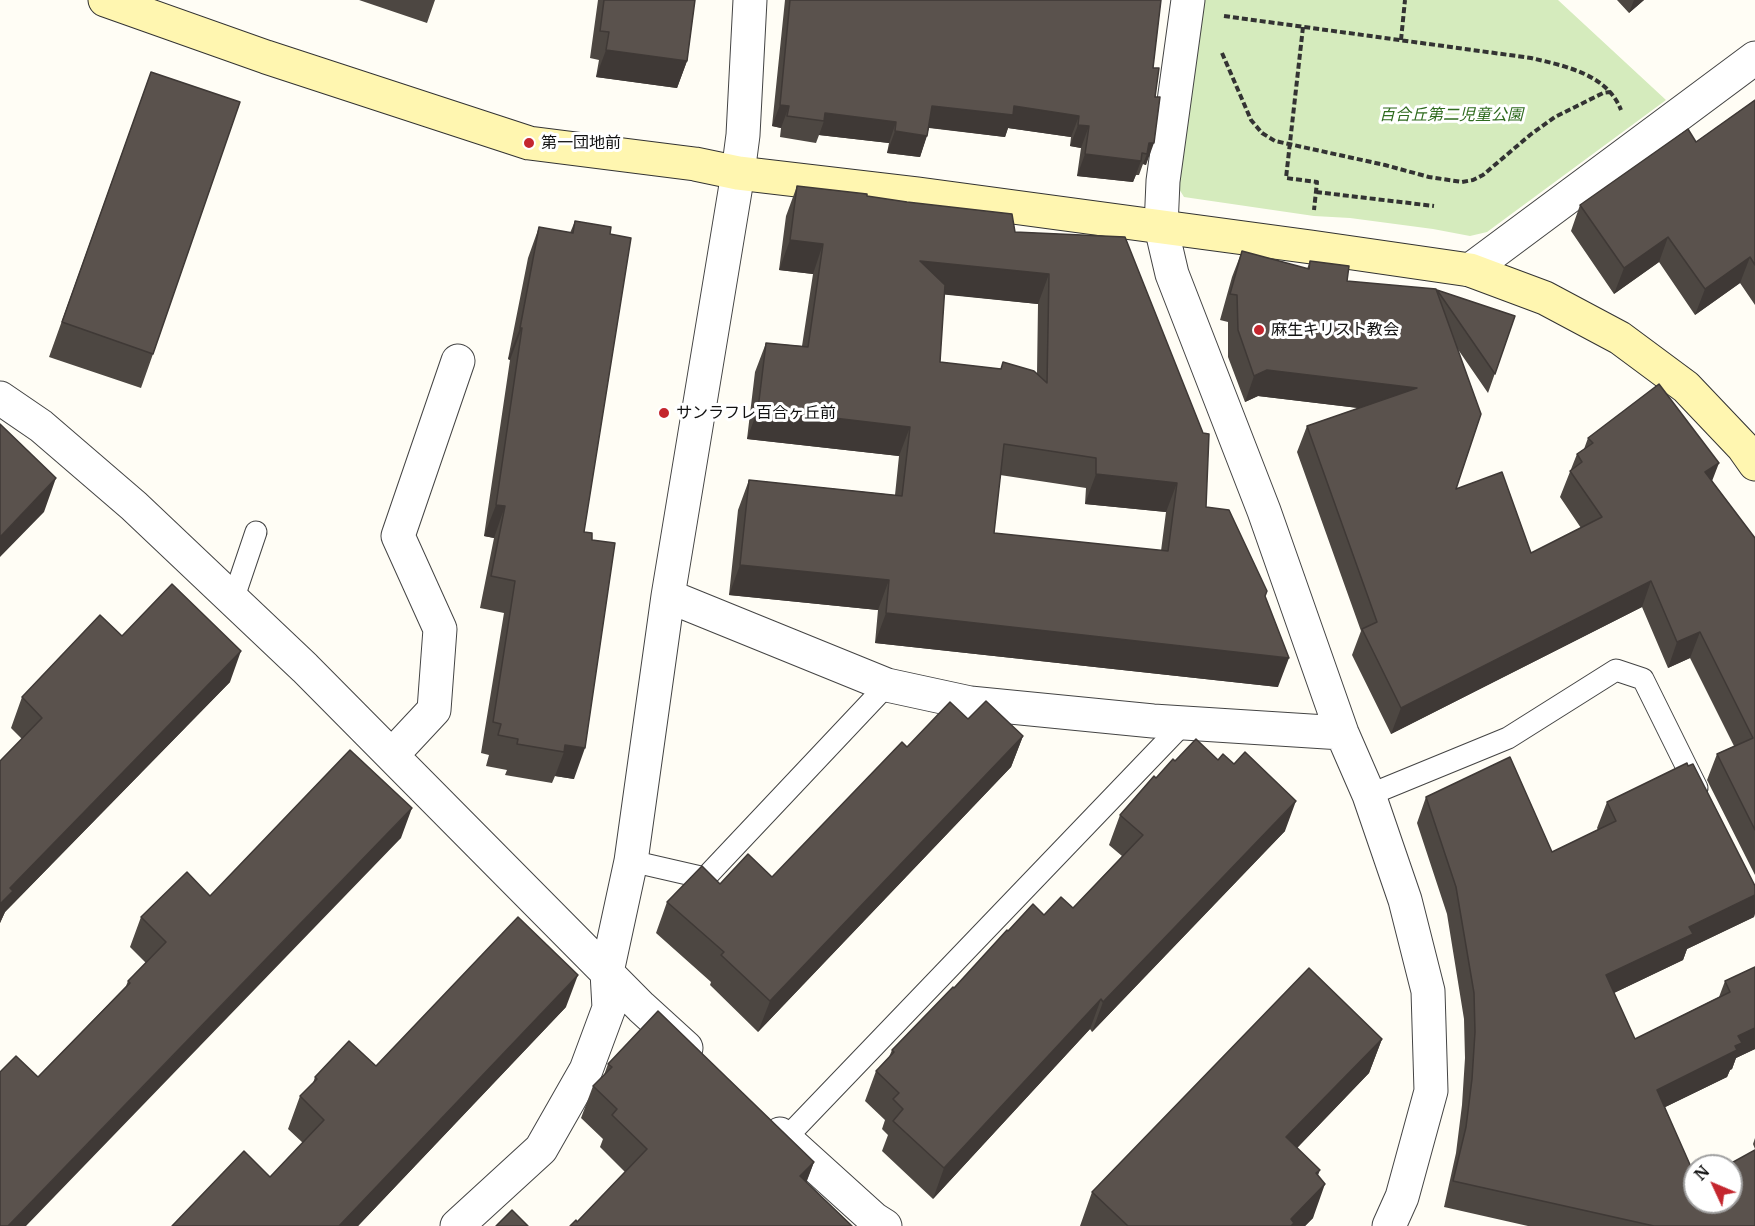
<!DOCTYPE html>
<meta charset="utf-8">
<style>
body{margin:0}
#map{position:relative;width:1755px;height:1226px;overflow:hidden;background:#fffdf5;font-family:Merriweather,serif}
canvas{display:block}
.north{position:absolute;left:1683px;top:1154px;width:60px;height:60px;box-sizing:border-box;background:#fff;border:2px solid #a0a0a0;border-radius:50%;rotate:314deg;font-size:16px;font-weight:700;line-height:24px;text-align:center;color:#111}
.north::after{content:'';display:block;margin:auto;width:21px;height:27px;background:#c4262e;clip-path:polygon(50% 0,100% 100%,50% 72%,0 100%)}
</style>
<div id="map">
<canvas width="1755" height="1226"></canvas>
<div class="north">N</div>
</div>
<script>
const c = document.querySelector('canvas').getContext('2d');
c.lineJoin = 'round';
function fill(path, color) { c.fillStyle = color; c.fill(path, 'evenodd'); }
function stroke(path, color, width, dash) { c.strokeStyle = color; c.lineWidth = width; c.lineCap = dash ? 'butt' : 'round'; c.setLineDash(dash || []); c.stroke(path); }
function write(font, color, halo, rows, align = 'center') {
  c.font = font + ' Merriweather,"Noto Sans JP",serif'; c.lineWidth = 6; c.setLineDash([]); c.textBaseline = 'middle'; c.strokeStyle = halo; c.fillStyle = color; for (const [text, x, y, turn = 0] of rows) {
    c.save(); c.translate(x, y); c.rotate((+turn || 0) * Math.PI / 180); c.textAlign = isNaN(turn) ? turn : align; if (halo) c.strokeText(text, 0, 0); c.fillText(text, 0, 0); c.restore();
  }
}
fill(new Path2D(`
 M 1203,0 L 1558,0 L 1666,100 L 1487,232 L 1470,236 L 1433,229 L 1350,218 L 1314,216 L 1184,197 L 1176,184 Z`), '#d5ebbd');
const lane = new Path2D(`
 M 233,600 L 256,532
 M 1369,795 L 1508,738 L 1616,670 L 1643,679 L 1697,788
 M 631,861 L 705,878 L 887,685
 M 785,1139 L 1185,722`);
const street = new Path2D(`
 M 1188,0 L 1163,181 L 1161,227 L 1172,274 L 1264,511 L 1342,733 L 1369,795 L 1405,900 L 1428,991 L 1431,1091 L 1402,1197 L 1389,1226
 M 1470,270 L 1755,58
 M 0,398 L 41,426 L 134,506 L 305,668 L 641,1007 L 686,1048
 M 668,596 L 887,685 L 970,703 L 1153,721 L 1342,733
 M 392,755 L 434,710 L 440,629 L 398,536 L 458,361
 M 780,1134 L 874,1219 L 885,1226
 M 457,1226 L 541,1149 L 586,1070 L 609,1008 L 607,972 L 631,861 L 668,596 L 738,173 L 743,135 L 750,0`);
const secondary = new Path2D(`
 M 105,0 L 266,57 L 529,143 L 695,164 L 738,173 L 917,194 L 1311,247 L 1470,270 L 1545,298 L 1620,338 L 1686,387 L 1743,447 L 1755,464`);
stroke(lane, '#444', 23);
stroke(street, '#444', 35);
stroke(secondary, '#333', 35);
stroke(new Path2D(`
 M 1224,16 L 1531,58 C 1565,66 1607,74 1621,110
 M 1303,27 L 1286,178 L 1317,182 L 1314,210
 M 1401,40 L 1405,0
 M 1222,53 L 1251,120 L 1262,133 L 1275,141 L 1385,165 L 1429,177 L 1462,182 L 1473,180 L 1483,175 L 1530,135 L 1555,117 L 1603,93 L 1610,92
 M 1316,192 L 1434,206`), '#333', 4, [6, 3]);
stroke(lane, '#fff', 21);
stroke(street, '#fff', 33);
stroke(secondary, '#fff6b0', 33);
fill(new Path2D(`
 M 359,0 L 435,0 L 427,23 Z
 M 598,0 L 695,0 L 687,61 L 677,88 L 596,77 L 599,60 L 590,58 Z
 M 785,0 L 1161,0 L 1153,68 L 1159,68 L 1146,165 L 1143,164 L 1139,175 L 1136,175 L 1133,182 L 1077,176 L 1081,148 L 1070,146 L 1071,137 L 1008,128 L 1005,137 L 929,128 L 920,157 L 887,153 L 889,143 L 819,135 L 816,143 L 780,137 L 781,128 L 772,126 Z
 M 1617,0 L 1644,0 L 1629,13 Z
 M 151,72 L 153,354 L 141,388 L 49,357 Z
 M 1755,100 L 1755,305 L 1740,283 L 1695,315 L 1659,262 L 1614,294 L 1571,231 L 1580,205 L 1696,142 Z
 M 797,186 L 867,196 L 1015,232 L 1125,237 L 1206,507 L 1265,596 L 1278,687 L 875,643 L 878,610 L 729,595 L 738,510 L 749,480 L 895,495 L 899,456 L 747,439 L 755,372 L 766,343 L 802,346 L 813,274 L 779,270 L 786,216 ZM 944,294 L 1038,304 L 1037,374 L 1003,362 L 1001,369 L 940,362 ZM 1000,475 L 1086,488 L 1085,504 L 1166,512 L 1161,551 L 994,533 Z
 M 575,221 L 610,234 L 584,532 L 574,779 L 555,776 L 552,783 L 505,775 L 507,770 L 486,766 L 489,755 L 481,753 L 504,613 L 480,608 L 494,538 L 484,536 L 510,360 L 508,359 L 528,258 L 539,227 L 570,233 Z
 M 1242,251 L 1307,269 L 1310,261 L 1347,281 L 1436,291 L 1437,290 L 1515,316 L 1488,393 L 1457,348 L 1456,489 L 1531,553 L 1581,528 L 1560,497 L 1577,454 L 1584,449 L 1588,438 L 1712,481 L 1755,538 L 1755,875 L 1707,780 L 1717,754 L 1734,746 L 1690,658 L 1668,668 L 1642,607 L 1391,734 L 1352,655 L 1361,631 L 1297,452 L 1307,426 L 1359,408 L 1258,396 L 1245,402 L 1228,357 L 1228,322 L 1220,320 L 1232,277 Z
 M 122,636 L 230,682 L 5,912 L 0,923 L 0,761 L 22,739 L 11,728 L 22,697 Z
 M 968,719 L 1023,736 L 1011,767 L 758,1032 L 710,985 L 711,982 L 656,933 L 667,902 L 720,884 L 772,877 L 907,747 Z
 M 1175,761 L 1285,831 L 1092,1032 L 1090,1029 L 933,1199 L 882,1151 L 888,1135 L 882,1129 L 885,1120 L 865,1101 L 876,1071 L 889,1057 L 892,1050 L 954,988 L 1008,931 L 1044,915 L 1073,908 L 1122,856 L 1109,845 L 1120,815 L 1156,778 Z
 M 1426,797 L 1552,852 L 1598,830 L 1597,828 L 1607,802 L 1753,884 L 1755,886 L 1755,913 L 1754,917 L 1687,949 L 1683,960 L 1614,993 L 1635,1039 L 1719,997 L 1725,981 L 1755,967 L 1755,1049 L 1736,1058 L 1732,1069 L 1730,1070 L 1727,1077 L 1665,1107 L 1695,1202 L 1755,1226 L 1528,1226 L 1444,1207 L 1456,1153 L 1462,1105 L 1465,1058 L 1464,1019 L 1447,914 L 1417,823 Z
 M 401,838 L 38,1077 L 126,986 L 128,981 L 146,963 L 130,947 L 141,917 Z
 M 566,1007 L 358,1226 L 172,1226 L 270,1177 L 303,1143 L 288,1129 L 300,1096 L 313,1083 L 315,1077 L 376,1066 Z
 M 1382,1039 L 1369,1073 L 1297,1148 L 1318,1175 L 1313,1218 L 1305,1226 L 1080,1226 L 1092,1192 Z
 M 608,1064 L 814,1162 L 806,1182 L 577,1222 L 625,1172 L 600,1147 L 603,1139 L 581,1118 L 593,1086 L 604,1075 Z
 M 1755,1138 L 1755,1149 L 1753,1144 Z`), '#4d4742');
fill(new Path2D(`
 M 1634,0 L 1644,0 L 1629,13 Z
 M 606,50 L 687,61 L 677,88 L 596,77 Z
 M 780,105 L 789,106 L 781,128 L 772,126 Z
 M 932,106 L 1014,106 L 1079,116 L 1071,137 L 1008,128 L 1005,137 L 924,127 Z
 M 825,113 L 896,122 L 889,143 L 819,135 L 824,121 Z
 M 1078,125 L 1089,126 L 1081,148 L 1070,146 Z
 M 895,131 L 927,136 L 920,157 L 887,153 Z
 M 1149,143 L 1154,143 L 1146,165 L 1143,164 L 1147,154 Z
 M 1085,154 L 1141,161 L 1133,182 L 1077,176 Z
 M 1668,237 L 1659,262 L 1614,294 L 1624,268 Z
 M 790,240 L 823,244 L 813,274 L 779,270 Z
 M 1750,257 L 1740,283 L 1695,315 L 1705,289 Z
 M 920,261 L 1049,274 L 1038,304 L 909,291 Z
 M 520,328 L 522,328 L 510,360 L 508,359 Z
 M 1267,370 L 1417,388 L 1408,414 L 1258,396 L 1245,402 L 1254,376 Z
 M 758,409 L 910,427 L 899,456 L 747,439 Z
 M 1719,463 L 1709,489 L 1705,472 Z
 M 1096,474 L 1177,483 L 1166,512 L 1085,504 Z
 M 56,478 L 44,512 L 0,557 L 0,537 Z
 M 496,505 L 505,506 L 494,538 L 484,536 Z
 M 740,565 L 889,580 L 878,610 L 729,595 Z
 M 1651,581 L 1642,607 L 1391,734 L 1401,708 Z
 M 886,613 L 1289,658 L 1278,687 L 875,643 Z
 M 1700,632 L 1690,658 L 1668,668 L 1677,642 Z
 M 241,651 L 230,682 L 5,912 L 0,923 L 0,904 L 10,888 Z
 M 1023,736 L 1011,767 L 758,1032 L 770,1001 Z
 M 565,745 L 585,748 L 574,779 L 555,776 L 564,752 Z
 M 1296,801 L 1285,831 L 1092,1032 L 1103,1002 Z
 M 412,808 L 401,838 L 26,1226 L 8,1226 Z
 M 1755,895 L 1755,913 L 1754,917 L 1687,949 L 1683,960 L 1597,1001 L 1606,975 L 1689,927 Z
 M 578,975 L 566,1007 L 358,1226 L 339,1226 Z
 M 1101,999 L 1090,1029 L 933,1199 L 944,1168 Z
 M 1755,1028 L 1755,1049 L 1736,1058 L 1732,1069 L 1730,1070 L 1727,1077 L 1647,1116 L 1657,1090 L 1738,1036 Z
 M 1382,1039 L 1369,1073 L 1274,1172 L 1286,1137 Z
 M 814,1162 L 802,1194 L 800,1176 Z
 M 1320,1170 L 1308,1201 L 1325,1184 L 1313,1218 L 1305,1226 L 1288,1226 L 1291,1219 L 1316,1173 Z`), '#3f3936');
const building = new Path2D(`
 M 604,0 L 695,0 L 687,61 L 606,50 L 609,32 L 600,31 Z
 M 790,0 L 1161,0 L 1153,68 L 1159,68 L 1155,97 L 1160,97 L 1154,143 L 1149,143 L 1147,154 L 1142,153 L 1141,161 L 1085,154 L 1089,126 L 1078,125 L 1079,116 L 1014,106 L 1013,115 L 932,106 L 927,136 L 895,131 L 896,122 L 825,113 L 824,121 L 787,116 L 789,106 L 780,105 Z
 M 151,72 L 240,102 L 153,354 L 62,322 Z
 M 1755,100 L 1755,265 L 1750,257 L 1705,289 L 1668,237 L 1624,268 L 1580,205 L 1688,129 L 1696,142 Z
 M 797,186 L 867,194 L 867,196 L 907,202 L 1012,214 L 1015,232 L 1125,237 L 1203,433 L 1209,434 L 1206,507 L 1229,510 L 1267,591 L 1265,596 L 1289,658 L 886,613 L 889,580 L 740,565 L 749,480 L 902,496 L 910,427 L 758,409 L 766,343 L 808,347 L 823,244 L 790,240 ZM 920,261 L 1049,274 L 1047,383 L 1034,371 L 1003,362 L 1001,369 L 940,362 L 945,285 ZM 1004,444 L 1096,458 L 1096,474 L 1177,483 L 1168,551 L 994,533 Z
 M 575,221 L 611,227 L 610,234 L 631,238 L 584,532 L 592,533 L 592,540 L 615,543 L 585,748 L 565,745 L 564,752 L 517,744 L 518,739 L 498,735 L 501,724 L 493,722 L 515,581 L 491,576 L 505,506 L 496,505 L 522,328 L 520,328 L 539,227 L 573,233 Z
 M 1242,251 L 1309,269 L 1310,261 L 1349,266 L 1347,281 L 1436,289 L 1481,414 L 1456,489 L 1502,472 L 1531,553 L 1602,517 L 1570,471 L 1582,462 L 1577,454 L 1593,443 L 1588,438 L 1659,384 L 1719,463 L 1705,472 L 1755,538 L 1755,830 L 1717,754 L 1753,738 L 1700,632 L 1677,642 L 1651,581 L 1401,708 L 1362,629 L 1377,622 L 1307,426 L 1417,388 L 1267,370 L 1254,376 L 1238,330 L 1237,295 L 1230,294 Z
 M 1437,290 L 1515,316 L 1495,374 Z
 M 0,424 L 56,478 L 0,537 Z
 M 172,584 L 241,651 L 10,888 L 13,891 L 0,904 L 0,761 L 42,718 L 22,697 L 100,615 L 122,636 Z
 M 986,701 L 1023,736 L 770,1001 L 721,955 L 724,952 L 667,902 L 702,866 L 720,884 L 748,854 L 772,877 L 902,742 L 907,747 L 950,702 L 968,719 Z
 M 1196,739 L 1218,760 L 1223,754 L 1234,764 L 1245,752 L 1296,801 L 1103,1002 L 1101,999 L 944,1168 L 893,1121 L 903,1109 L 893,1099 L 899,1093 L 876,1071 L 894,1052 L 892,1050 L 953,987 L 954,988 L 1007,930 L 1008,931 L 1033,904 L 1044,915 L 1061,897 L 1073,908 L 1143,835 L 1120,815 L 1154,776 L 1156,778 L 1173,759 L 1175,761 Z
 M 350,750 L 412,808 L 8,1226 L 0,1226 L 0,1072 L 16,1056 L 38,1077 L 130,983 L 128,981 L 166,942 L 141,917 L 187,872 L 210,896 Z
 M 1510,757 L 1552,852 L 1616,821 L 1607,802 L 1687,763 L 1688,766 L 1693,764 L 1755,886 L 1755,895 L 1689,927 L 1693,934 L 1606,975 L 1635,1039 L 1730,992 L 1725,981 L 1755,967 L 1755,1028 L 1738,1036 L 1742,1043 L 1735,1046 L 1737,1050 L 1657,1090 L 1695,1176 L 1695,1202 L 1731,1202 L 1731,1166 L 1726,1166 L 1755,1150 L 1755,1226 L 1654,1226 L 1453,1181 L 1466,1127 L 1472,1079 L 1475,1032 L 1474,993 L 1456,887 L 1426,797 Z
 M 518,917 L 578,975 L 339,1226 L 172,1226 L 244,1151 L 270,1177 L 324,1120 L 300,1096 L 317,1079 L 315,1077 L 349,1041 L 376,1066 Z
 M 1309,968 L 1382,1039 L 1286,1137 L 1320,1170 L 1316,1173 L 1325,1184 L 1291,1219 L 1294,1223 L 1291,1226 L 1128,1226 L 1092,1192 Z
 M 658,1011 L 814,1162 L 800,1176 L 852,1226 L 570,1226 L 576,1220 L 577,1222 L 647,1149 L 612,1115 L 617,1109 L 593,1086 L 612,1067 L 608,1064 Z
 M 512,1210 L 528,1226 L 496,1226 Z`);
fill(building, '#5a524d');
stroke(building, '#3f3936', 1.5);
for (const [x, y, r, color] of [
 [529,143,6,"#c4262e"],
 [1259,330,6,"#c4262e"],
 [664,413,6,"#c4262e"]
]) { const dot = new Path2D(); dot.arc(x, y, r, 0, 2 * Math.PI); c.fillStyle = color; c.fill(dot); stroke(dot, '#fff', 2); }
write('italic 16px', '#2f6b1f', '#fff', [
 ["百合丘第二児童公園",1451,115]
]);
write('16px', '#111', '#fff', [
 ["第一団地前",541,143],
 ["麻生キリスト教会",1271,330],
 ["サンラフレ百合ヶ丘前",676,413]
], 'left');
</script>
